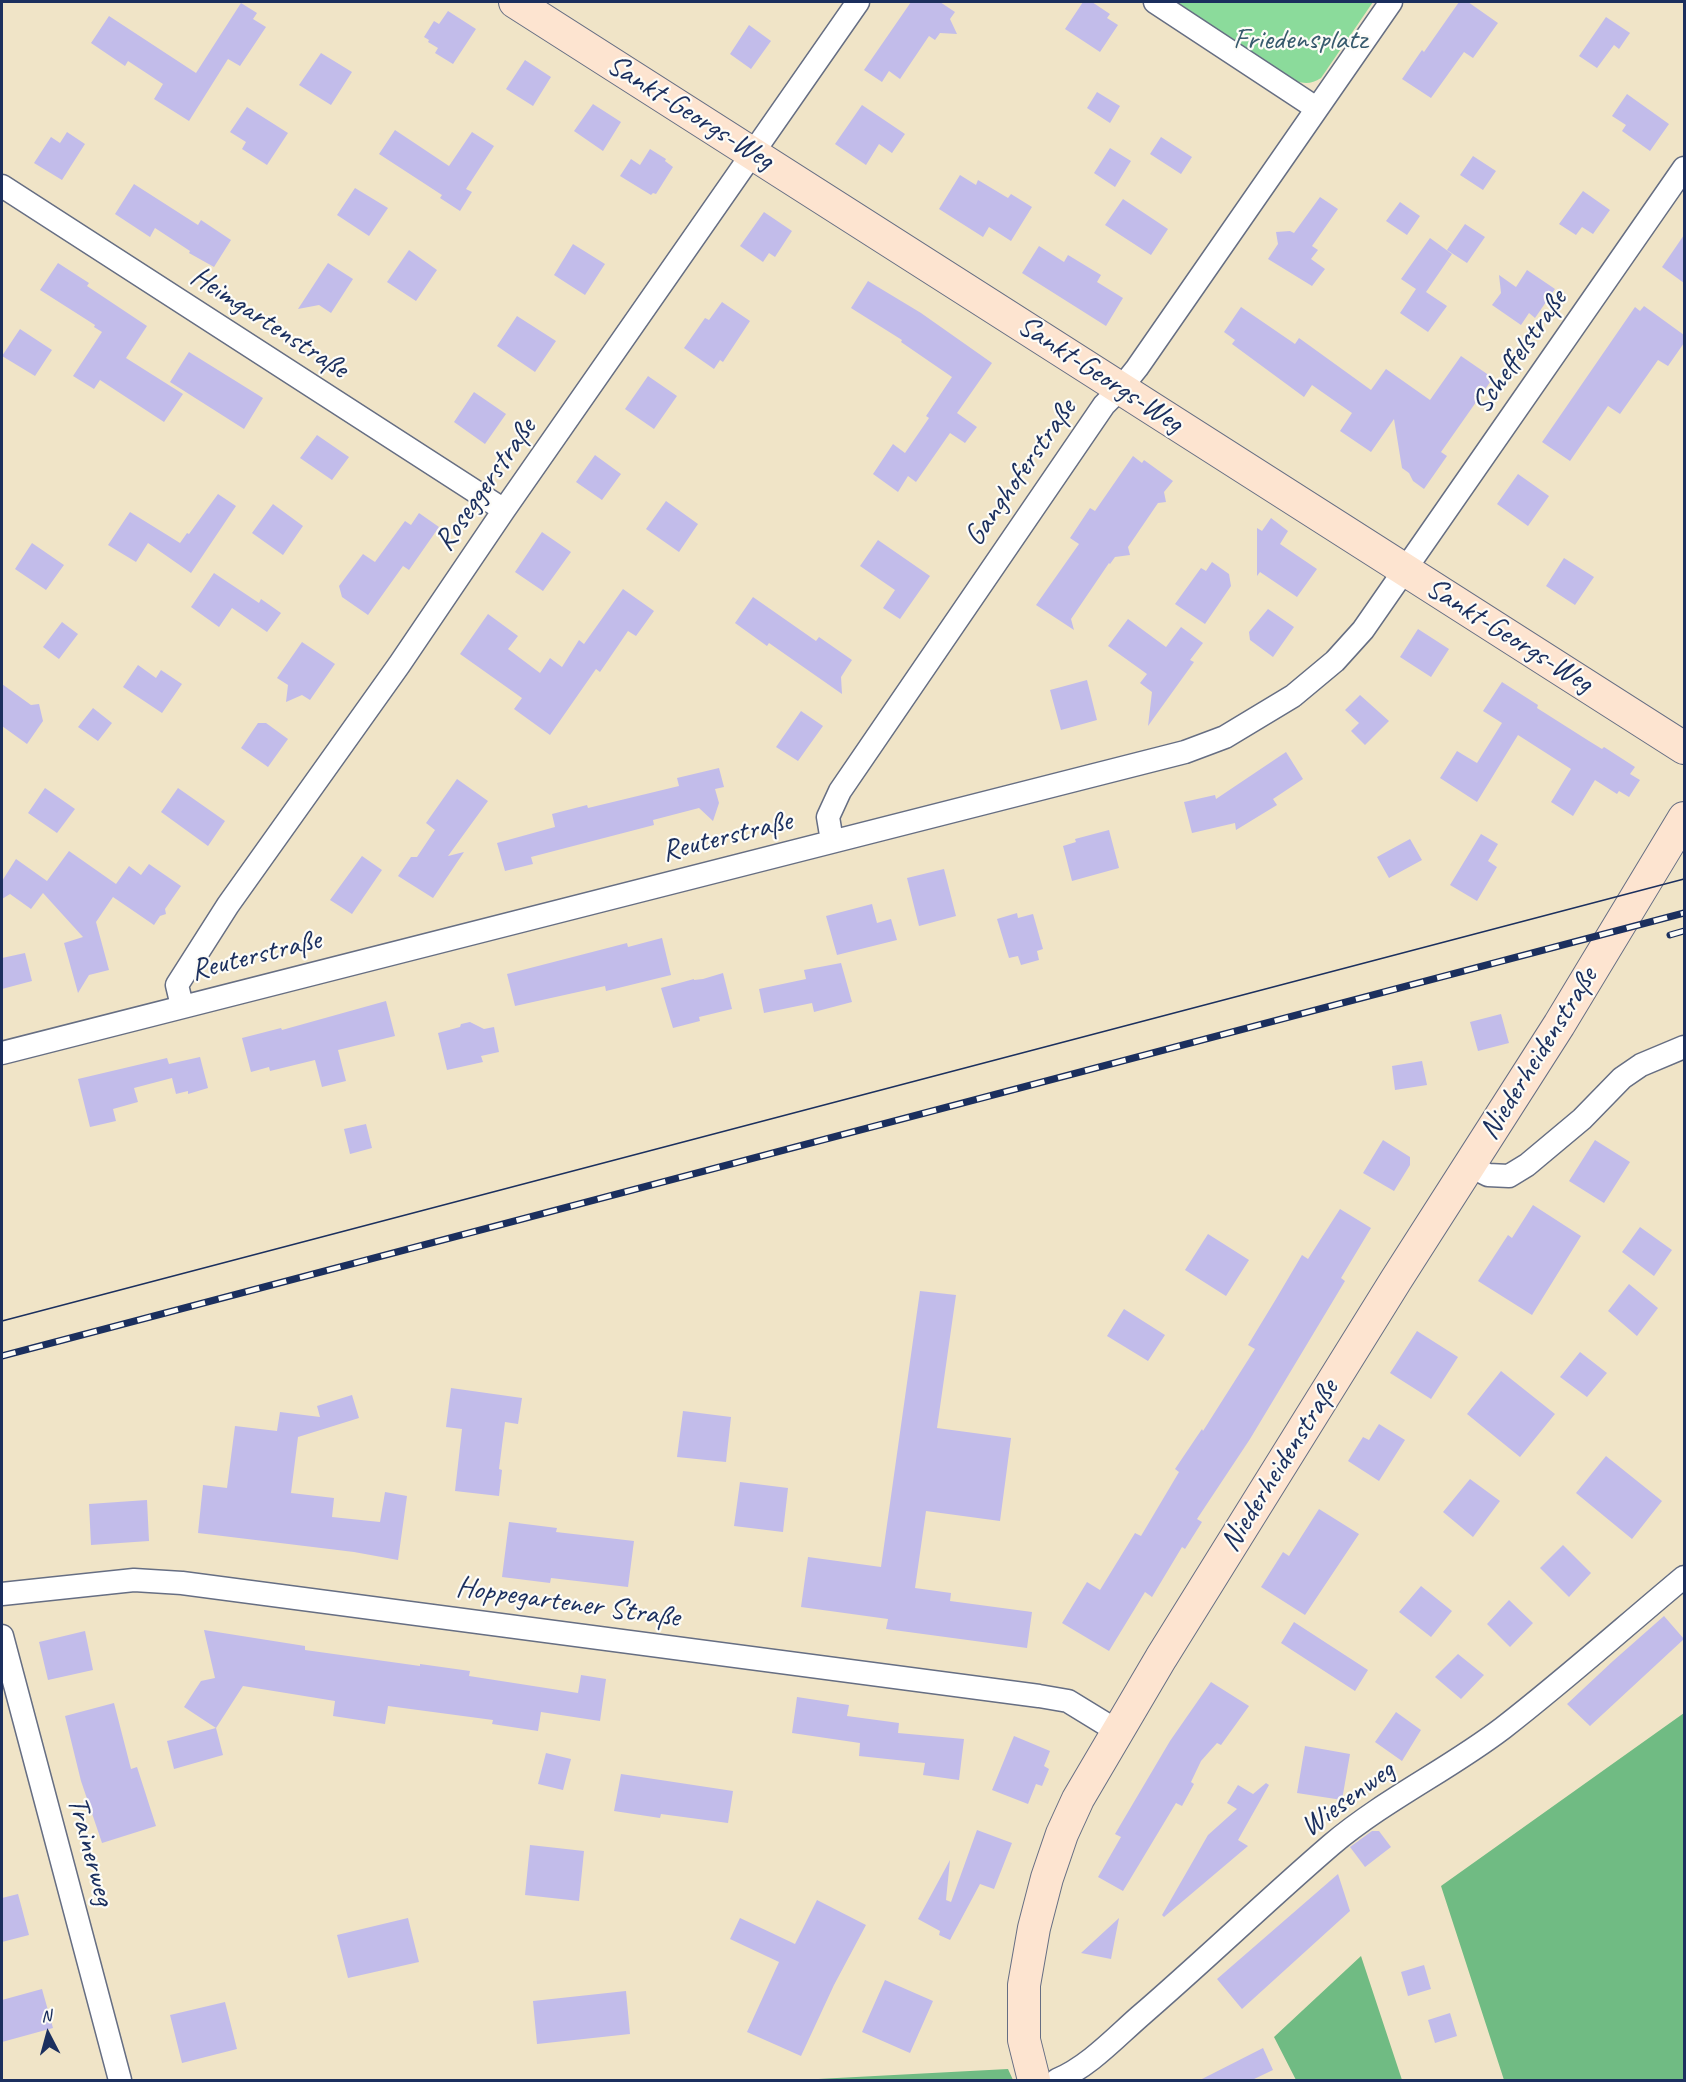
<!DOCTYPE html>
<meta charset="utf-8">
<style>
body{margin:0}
#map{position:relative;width:1686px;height:2082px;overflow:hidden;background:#f0e4c7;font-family:Caveat,sans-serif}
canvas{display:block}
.frame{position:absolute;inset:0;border:3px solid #1b2f5e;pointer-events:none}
.north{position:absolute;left:18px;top:2004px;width:60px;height:60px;-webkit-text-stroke:4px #fdfcf7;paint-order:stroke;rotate:354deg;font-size:16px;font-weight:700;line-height:24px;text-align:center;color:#1b2f5e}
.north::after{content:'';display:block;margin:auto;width:21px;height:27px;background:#1b2f5e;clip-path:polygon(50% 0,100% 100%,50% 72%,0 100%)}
</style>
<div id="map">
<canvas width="1686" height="2082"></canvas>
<div class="frame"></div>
<div class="north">N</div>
</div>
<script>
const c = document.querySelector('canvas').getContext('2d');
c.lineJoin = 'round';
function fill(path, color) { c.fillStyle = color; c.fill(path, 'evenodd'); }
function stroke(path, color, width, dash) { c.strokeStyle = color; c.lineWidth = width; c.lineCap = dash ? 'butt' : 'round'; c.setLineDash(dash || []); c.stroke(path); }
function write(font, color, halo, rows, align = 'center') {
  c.font = font + ' Caveat,sans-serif'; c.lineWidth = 4.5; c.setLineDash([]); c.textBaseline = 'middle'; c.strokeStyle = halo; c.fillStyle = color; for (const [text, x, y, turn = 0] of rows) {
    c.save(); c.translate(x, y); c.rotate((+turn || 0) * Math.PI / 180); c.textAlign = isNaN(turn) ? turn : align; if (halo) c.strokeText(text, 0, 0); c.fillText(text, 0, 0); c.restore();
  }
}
fill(new Path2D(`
 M 1171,2 L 1373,2 L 1321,78 C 1309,86 1300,83 1287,78 Z`), '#8bdb9b');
fill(new Path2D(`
 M 1684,1713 L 1684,2080 L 1504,2080 L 1441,1886 Z
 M 1361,1956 L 1402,2080 L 1296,2080 L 1274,2037 Z
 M 1008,2069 L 1013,2080 L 799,2080 Z`), '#70bb83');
fill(new Path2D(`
 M 911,2 L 940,2 L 955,12 L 950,19 L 957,34 L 940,33 L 935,40 L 929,36 L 900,79 L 889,71 L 882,82 L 864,70 Z
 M 1083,2 L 1092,2 L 1110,14 L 1107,18 L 1118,25 L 1100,52 L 1065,29 Z
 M 1459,2 L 1468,2 L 1498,23 L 1473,58 L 1464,52 L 1431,98 L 1402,79 L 1422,50 L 1424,52 Z
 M 241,3 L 257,13 L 253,19 L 266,27 L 240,66 L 228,59 L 189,121 L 154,99 L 163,84 L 128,61 L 125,66 L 91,43 L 109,16 L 196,73 Z
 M 448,11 L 476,29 L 453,64 L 435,53 L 438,48 L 428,42 L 429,40 L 424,37 L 434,21 L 439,24 Z
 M 1606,17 L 1630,33 L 1619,49 L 1614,45 L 1597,68 L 1579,56 Z
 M 749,25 L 771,41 L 751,69 L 730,54 Z
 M 321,53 L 352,72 L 331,105 L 299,85 Z
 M 525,60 L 551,77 L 533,106 L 506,89 Z
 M 1097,92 L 1120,106 L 1110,123 L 1087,108 Z
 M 1627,94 L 1669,124 L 1650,151 L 1622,131 L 1626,125 L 1612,116 Z
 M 593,104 L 621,122 L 603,151 L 574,131 Z
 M 862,105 L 905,134 L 892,153 L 879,144 L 866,165 L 835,144 Z
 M 247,107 L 288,133 L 267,165 L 242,149 L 246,142 L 230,132 Z
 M 395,130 L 449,166 L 472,132 L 494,146 L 466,189 L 472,192 L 460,211 L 440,198 L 442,195 L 379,154 Z
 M 67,132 L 85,144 L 62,180 L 34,163 L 51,137 L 60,143 Z
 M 1161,137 L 1192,157 L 1181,174 L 1150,154 Z
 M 1110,148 L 1131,161 L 1115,187 L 1094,173 Z
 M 650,149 L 666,159 L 665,161 L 673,167 L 656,194 L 653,193 L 651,195 L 620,176 L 631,159 L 640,165 Z
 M 1473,156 L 1496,171 L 1483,190 L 1460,175 Z
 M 960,175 L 976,185 L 978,180 L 1008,198 L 1011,194 L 1032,207 L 1011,241 L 989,227 L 983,237 L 939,209 Z
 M 134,184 L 198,225 L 201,220 L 231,240 L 214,267 L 189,253 L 190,251 L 155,228 L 150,237 L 115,214 Z
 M 355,188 L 388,208 L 369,236 L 337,215 Z
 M 1583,191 L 1610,210 L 1593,234 L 1582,227 L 1576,235 L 1559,224 Z
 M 1320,197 L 1338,209 L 1312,246 L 1318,250 L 1311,259 L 1325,269 L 1312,286 L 1268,259 L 1278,244 L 1276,232 L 1290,231 L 1294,233 Z
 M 1123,199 L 1168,229 L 1151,255 L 1105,225 Z
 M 1400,202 L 1420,216 L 1407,235 L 1386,221 Z
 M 764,212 L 792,231 L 775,257 L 769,253 L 763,262 L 740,246 Z
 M 1465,224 L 1485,237 L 1467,263 L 1447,250 Z
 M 1684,235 L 1684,283 L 1662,267 Z
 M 1430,238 L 1452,254 L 1426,292 L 1447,306 L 1428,332 L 1400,313 L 1416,289 L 1401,279 Z
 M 573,244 L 605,264 L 585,295 L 554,275 Z
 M 1039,246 L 1064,262 L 1068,255 L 1101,275 L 1097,282 L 1123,298 L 1106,326 L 1022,273 Z
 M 409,250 L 437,270 L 416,301 L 387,282 Z
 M 58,263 L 89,283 L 87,286 L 147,326 L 126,358 L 183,394 L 164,422 L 100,380 L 94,389 L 73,376 L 102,332 L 94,327 L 95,325 L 40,290 Z
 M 328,263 L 353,279 L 331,313 L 319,305 L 298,309 Z
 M 1527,270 L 1555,289 L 1535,318 L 1529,313 L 1521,325 L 1492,305 L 1501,293 L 1499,275 L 1516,287 Z
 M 868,281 L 921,313 L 992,363 L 957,413 L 977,427 L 965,443 L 950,433 L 916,482 L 908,476 L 898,492 L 873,474 L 893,444 L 905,453 L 929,418 L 926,416 L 952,377 L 901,342 L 902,340 L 851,308 Z
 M 722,302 L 750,321 L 723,362 L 720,360 L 714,369 L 684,348 L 705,318 L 709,320 Z
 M 1644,306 L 1684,335 L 1684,343 L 1668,366 L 1658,360 L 1620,414 L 1608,406 L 1570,461 L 1542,442 L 1635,307 L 1640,311 Z
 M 1241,307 L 1295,344 L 1299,338 L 1371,390 L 1386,369 L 1430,400 L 1461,356 L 1493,378 L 1441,452 L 1447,456 L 1424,489 L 1413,481 L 1409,473 L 1402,468 L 1394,419 L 1371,452 L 1340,431 L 1352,413 L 1312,385 L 1304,397 L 1232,344 L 1235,340 L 1224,332 Z
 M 517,316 L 556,341 L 535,372 L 497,346 Z
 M 20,329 L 52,350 L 35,376 L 2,356 Z
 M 189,352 L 263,398 L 244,429 L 170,382 Z
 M 648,376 L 677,396 L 654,429 L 625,409 Z
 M 474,392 L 506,414 L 485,444 L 454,422 Z
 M 317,435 L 349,457 L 332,480 L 300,458 Z
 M 595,455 L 621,474 L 602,500 L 576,482 Z
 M 1133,456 L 1142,463 L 1144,460 L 1173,481 L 1164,492 L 1166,502 L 1158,503 L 1128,547 L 1130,555 L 1115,557 L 1110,564 L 1109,563 L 1071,619 L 1074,630 L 1036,605 L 1079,544 L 1070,538 L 1090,508 L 1095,511 Z
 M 1518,474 L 1549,496 L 1528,526 L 1497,504 Z
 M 218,494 L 236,506 L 191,573 L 148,543 L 136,562 L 108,545 L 130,512 L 180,543 L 187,533 L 189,534 Z
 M 666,501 L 698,524 L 679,552 L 646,529 Z
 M 273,504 L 303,526 L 283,555 L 252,533 Z
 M 419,513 L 439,527 L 409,570 L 403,566 L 368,615 L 342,597 L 339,586 L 363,554 L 375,562 L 405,521 L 411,525 Z
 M 1271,518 L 1288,531 L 1280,544 L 1317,569 L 1297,597 L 1260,572 L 1257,576 L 1257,528 L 1262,531 Z
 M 542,532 L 571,552 L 543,591 L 515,572 Z
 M 878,540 L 930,576 L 900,619 L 883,608 L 895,590 L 860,566 Z
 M 32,543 L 64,565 L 46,590 L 15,569 Z
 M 1564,558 L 1594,577 L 1575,605 L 1546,586 Z
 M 1212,562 L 1229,574 L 1231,586 L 1205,624 L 1175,604 L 1201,568 L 1206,571 Z
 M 214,573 L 259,603 L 261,599 L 281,613 L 267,632 L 232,608 L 219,627 L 191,607 Z
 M 623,589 L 654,611 L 636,636 L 628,631 L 600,672 L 596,669 L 550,735 L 514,709 L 522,698 L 460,654 L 488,614 L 518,636 L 508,649 L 540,673 L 550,658 L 562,667 L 579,640 L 584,644 Z
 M 753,597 L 816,641 L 819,637 L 852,660 L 841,677 L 842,694 L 769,643 L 767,646 L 735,623 Z
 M 1268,609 L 1294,627 L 1273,657 L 1250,640 L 1249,632 Z
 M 1128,619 L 1166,647 L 1181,627 L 1203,643 L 1190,660 L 1194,662 L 1148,726 L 1152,692 L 1140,683 L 1147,674 L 1108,646 Z
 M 62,622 L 78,634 L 59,659 L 43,647 Z
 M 1418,629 L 1449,649 L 1431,677 L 1400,657 Z
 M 302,642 L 335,664 L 310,700 L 302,695 L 286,702 L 288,685 L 277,678 Z
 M 138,665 L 156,678 L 161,670 L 182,684 L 162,713 L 123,687 Z
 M 1087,680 L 1097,720 L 1061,730 L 1050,690 Z
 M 1502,682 L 1538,705 L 1537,708 L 1589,741 L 1602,749 L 1604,747 L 1635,767 L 1630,774 L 1640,780 L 1629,797 L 1619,791 L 1617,794 L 1595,780 L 1573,816 L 1551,802 L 1571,769 L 1518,735 L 1477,802 L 1440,778 L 1457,751 L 1477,763 L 1502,723 L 1483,711 Z
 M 2,684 L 31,705 L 39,704 L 43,721 L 27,744 L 2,726 Z
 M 1360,695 L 1389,721 L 1365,745 L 1351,731 L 1359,723 L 1345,710 Z
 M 93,708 L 112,723 L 98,741 L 78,727 Z
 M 801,711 L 823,726 L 798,761 L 776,747 Z
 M 258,723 L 266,723 L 288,739 L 268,767 L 241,748 Z
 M 1286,752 L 1303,779 L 1273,799 L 1277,805 L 1236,830 L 1235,823 L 1192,833 L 1184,802 L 1215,795 L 1216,799 Z
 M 719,768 L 724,787 L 715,789 L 719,803 L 713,821 L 699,808 L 653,820 L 654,825 L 531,857 L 533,864 L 505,871 L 497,843 L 555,827 L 552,814 L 587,805 L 588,808 L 679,786 L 677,778 Z
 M 457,779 L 488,801 L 448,856 L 464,852 L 433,898 L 398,876 L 411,857 L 417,857 L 435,830 L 426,823 Z
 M 45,788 L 75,809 L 57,833 L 28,813 Z
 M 178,788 L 225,821 L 208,846 L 161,812 Z
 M 1109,830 L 1119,868 L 1072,881 L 1063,846 L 1076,842 L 1075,839 Z
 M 1481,834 L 1498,844 L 1488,861 L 1497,867 L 1477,901 L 1450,885 Z
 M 1410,839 L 1422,860 L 1389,878 L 1377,857 Z
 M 69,851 L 116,884 L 129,866 L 141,875 L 149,864 L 181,886 L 165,909 L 166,914 L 160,916 L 154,925 L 113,897 L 96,922 L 109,970 L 89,975 L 78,993 L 64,943 L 83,937 L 43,893 L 31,909 L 10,894 L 2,899 L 2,881 L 16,859 L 47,881 Z
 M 362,856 L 382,870 L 352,914 L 330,900 Z
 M 944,869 L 956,916 L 919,926 L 907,878 Z
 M 872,904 L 877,923 L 891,919 L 897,940 L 837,955 L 826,916 Z
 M 1017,913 L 1018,918 L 1033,914 L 1043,949 L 1037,951 L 1039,960 L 1021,965 L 1018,956 L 1009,958 L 997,919 Z
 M 662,938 L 671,975 L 606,991 L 605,986 L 515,1006 L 507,974 L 627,943 L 628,947 Z
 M 25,953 L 32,981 L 2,989 L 2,958 Z
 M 841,963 L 852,1002 L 814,1012 L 812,1003 L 764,1013 L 759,989 L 806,979 L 804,970 Z
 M 723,973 L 732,1009 L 699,1017 L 700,1021 L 673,1028 L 661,988 L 694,979 L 694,980 L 703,979 Z
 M 386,1001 L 395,1036 L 338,1050 L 346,1081 L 322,1087 L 315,1060 L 270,1071 L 269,1067 L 251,1072 L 242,1038 L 281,1028 L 282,1030 Z
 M 1501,1014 L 1509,1043 L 1478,1051 L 1470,1022 Z
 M 470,1022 L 484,1029 L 494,1027 L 499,1052 L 481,1056 L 483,1062 L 447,1070 L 438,1033 L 460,1027 L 461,1024 Z
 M 200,1057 L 208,1088 L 188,1094 L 188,1091 L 176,1094 L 172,1078 L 134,1088 L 138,1102 L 113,1109 L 116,1121 L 90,1127 L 78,1079 L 167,1058 L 169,1064 Z
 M 1422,1061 L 1427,1085 L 1395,1090 L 1392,1066 Z
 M 366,1124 L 372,1148 L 350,1154 L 344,1129 Z
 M 1383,1140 L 1410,1157 L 1410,1165 L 1394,1191 L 1363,1173 Z
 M 1595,1140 L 1630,1162 L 1604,1203 L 1569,1181 Z
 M 1533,1205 L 1581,1236 L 1532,1315 L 1478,1281 L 1508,1235 L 1512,1238 Z
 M 1340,1209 L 1371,1228 L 1341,1278 L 1345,1281 L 1250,1439 L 1197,1519 L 1202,1522 L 1185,1549 L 1182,1547 L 1152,1597 L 1145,1592 L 1109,1651 L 1062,1623 L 1087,1582 L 1100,1590 L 1135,1533 L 1141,1536 L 1179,1472 L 1175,1469 L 1202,1429 L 1203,1431 L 1255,1349 L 1248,1345 L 1276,1299 L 1302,1255 L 1308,1259 Z
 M 1640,1227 L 1672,1250 L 1654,1276 L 1622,1252 Z
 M 1208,1234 L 1249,1260 L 1226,1296 L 1185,1270 Z
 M 1629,1284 L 1658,1308 L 1637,1336 L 1608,1311 Z
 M 920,1291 L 956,1295 L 937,1428 L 1011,1438 L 1000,1521 L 926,1511 L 915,1588 L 951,1593 L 950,1601 L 1032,1612 L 1027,1648 L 886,1629 L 888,1619 L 801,1607 L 808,1557 L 881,1567 Z
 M 1124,1309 L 1165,1335 L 1148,1361 L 1107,1336 Z
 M 1417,1331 L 1458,1357 L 1431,1399 L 1390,1373 Z
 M 1580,1352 L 1607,1373 L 1587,1397 L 1560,1377 Z
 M 1501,1371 L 1555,1414 L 1520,1457 L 1467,1414 Z
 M 451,1388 L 522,1398 L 518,1424 L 505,1422 L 499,1469 L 502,1470 L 499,1496 L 455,1491 L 462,1429 L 446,1427 Z
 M 352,1395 L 359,1418 L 298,1437 L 291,1493 L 334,1498 L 332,1517 L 380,1522 L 385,1492 L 407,1496 L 398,1560 L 354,1552 L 198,1533 L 203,1485 L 227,1488 L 235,1426 L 277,1431 L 280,1412 L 320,1417 L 317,1406 Z
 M 683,1411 L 731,1417 L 726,1462 L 677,1457 Z
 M 1379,1424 L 1405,1440 L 1379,1481 L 1348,1461 L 1363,1437 L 1369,1440 Z
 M 1606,1456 L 1662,1501 L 1632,1539 L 1576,1493 Z
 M 1470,1479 L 1500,1501 L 1473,1537 L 1443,1512 Z
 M 740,1482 L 788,1488 L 783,1532 L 734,1526 Z
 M 147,1500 L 149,1541 L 91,1545 L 89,1504 Z
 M 1319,1509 L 1359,1534 L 1305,1615 L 1261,1587 L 1283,1552 L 1289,1556 Z
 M 509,1522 L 557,1528 L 556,1532 L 634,1541 L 628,1587 L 551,1578 L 550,1583 L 502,1577 Z
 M 1563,1545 L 1591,1573 L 1569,1597 L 1540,1568 Z
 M 1421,1586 L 1452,1611 L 1431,1637 L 1399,1612 Z
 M 1509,1600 L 1533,1623 L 1510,1647 L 1487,1624 Z
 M 1664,1616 L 1684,1639 L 1590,1726 L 1567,1704 L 1613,1661 Z
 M 1294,1622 L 1368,1670 L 1355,1691 L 1281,1643 Z
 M 204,1630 L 305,1646 L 305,1650 L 420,1666 L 420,1664 L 470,1671 L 469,1676 L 578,1693 L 581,1675 L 606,1679 L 600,1721 L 541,1712 L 538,1731 L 492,1724 L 493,1720 L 388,1706 L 385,1724 L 333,1716 L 335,1701 L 243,1686 L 216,1728 L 184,1707 L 201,1681 L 215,1678 Z
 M 85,1631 L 93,1670 L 48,1680 L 39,1642 Z
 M 1458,1654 L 1484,1675 L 1461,1699 L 1435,1677 Z
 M 1211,1682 L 1249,1706 L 1221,1745 L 1217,1743 L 1201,1761 L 1191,1782 L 1194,1784 L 1182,1806 L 1176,1803 L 1123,1891 L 1098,1877 L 1121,1837 L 1115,1834 L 1170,1741 Z
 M 797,1697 L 849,1705 L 847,1716 L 899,1723 L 898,1733 L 964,1739 L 959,1780 L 923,1775 L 925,1763 L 859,1756 L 860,1743 L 792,1733 Z
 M 114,1703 L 131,1769 L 137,1767 L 156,1826 L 102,1843 L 81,1781 L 65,1716 Z
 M 1396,1712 L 1421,1730 L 1402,1761 L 1375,1742 Z
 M 216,1728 L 223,1755 L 174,1769 L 167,1741 Z
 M 1014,1736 L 1050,1751 L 1044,1766 L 1049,1769 L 1042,1786 L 1036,1784 L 1028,1804 L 992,1790 Z
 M 1305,1746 L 1350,1754 L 1342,1800 L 1297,1793 Z
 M 546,1753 L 571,1759 L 563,1790 L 538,1784 Z
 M 621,1774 L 733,1791 L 728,1823 L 661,1814 L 660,1818 L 614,1811 Z
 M 1266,1783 L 1269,1785 L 1238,1840 L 1248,1846 L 1164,1917 L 1162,1915 L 1208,1835 L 1237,1809 L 1227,1803 L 1238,1785 L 1253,1794 Z
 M 977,1830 L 1012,1843 L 994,1889 L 980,1884 L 950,1940 L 939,1935 L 940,1931 L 918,1919 L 950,1860 L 946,1900 L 951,1902 Z
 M 1372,1831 L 1379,1831 L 1391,1847 L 1365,1867 L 1350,1847 Z
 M 530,1845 L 584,1851 L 579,1901 L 525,1895 Z
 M 1338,1874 L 1350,1911 L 1242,2009 L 1217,1979 Z
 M 18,1894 L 29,1935 L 2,1942 L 2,1898 Z
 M 817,1900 L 866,1925 L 834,1985 L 801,2056 L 747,2032 L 779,1962 L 730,1939 L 740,1918 L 795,1944 Z
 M 408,1918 L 419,1962 L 348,1978 L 337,1935 Z
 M 1119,1918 L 1111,1959 L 1081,1953 Z
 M 1424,1965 L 1431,1989 L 1408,1996 L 1401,1972 Z
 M 885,1980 L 933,2001 L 910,2053 L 862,2032 Z
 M 42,1989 L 53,2028 L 2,2042 L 2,2000 Z
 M 626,1991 L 630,2034 L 537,2044 L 533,2001 Z
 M 225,2002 L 237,2049 L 182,2063 L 170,2015 Z
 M 1450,2013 L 1457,2036 L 1435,2043 L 1428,2020 Z
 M 1263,2048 L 1273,2070 L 1252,2080 L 1200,2080 Z`), '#c2bcea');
const street = new Path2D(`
 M 1155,2 L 1316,108
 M 2,186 L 504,510
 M 832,841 L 828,817 L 840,791 L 1104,405 L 1121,388 L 1137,368 L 1391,2
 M 182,1006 L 177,985 L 228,905 L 399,665 L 504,510 L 858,2
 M 2,1053 L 1185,752 L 1225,737 L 1293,696 L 1335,661 L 1363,630 L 1684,168
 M 1468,1165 L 1488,1175 L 1509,1176 L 1527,1165 L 1582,1119 L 1622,1078 L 1641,1065 L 1684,1047
 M 2,1594 L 134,1580 L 182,1583 L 1039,1696 L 1068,1701 L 1117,1731
 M 2,1636 L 120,2080
 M 1057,2080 C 1088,2067 1114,2039 1139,2017 C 1204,1961 1266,1901 1331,1845 C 1384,1800 1448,1770 1503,1728 C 1565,1680 1624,1627 1684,1577`);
const secondary = new Path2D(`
 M 515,2 L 1684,748
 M 1034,2080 L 1024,2040 L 1024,1985 L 1034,1928 L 1047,1878 L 1062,1834 L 1078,1799 L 1161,1658 L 1396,1280 L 1559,1025 L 1684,818`);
stroke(street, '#666e83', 25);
stroke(secondary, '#666e83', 34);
stroke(street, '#fff', 22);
stroke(secondary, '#fde4d0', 32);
stroke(new Path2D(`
 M 2,1321 L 1684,879`), '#1b2f5e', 1.5);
const rail = new Path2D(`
 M 1670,935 L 1684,931
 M 2,1356 L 1684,913`);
stroke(rail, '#1b2f5e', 7);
stroke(rail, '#fdfcf7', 4.5, [14]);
write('30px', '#375a6d', '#fdfcf7', [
 ["Friedensplatz",1300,40]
]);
write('30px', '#1b2f5e', '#fdfcf7', [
 ["Sankt-Georgs-Weg",690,113,32],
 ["Heimgartenstraße",269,323,33],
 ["Scheffelstraße",1520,352,-55],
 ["Sankt-Georgs-Weg",1100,375,33],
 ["Ganghoferstraße",1021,473,-55],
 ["Roseggerstraße",486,485,-55],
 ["Sankt-Georgs-Weg",1509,636,32],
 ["Reuterstraße",727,837,-14],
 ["Reuterstraße",256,956,-14],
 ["Niederheidenstraße",1539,1054,-58],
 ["Niederheidenstraße",1280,1466,-58],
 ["Hoppegartener Straße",568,1603,8],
 ["Wiesenweg",1348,1799,-36],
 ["Trainerweg",90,1851,75]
]);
</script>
